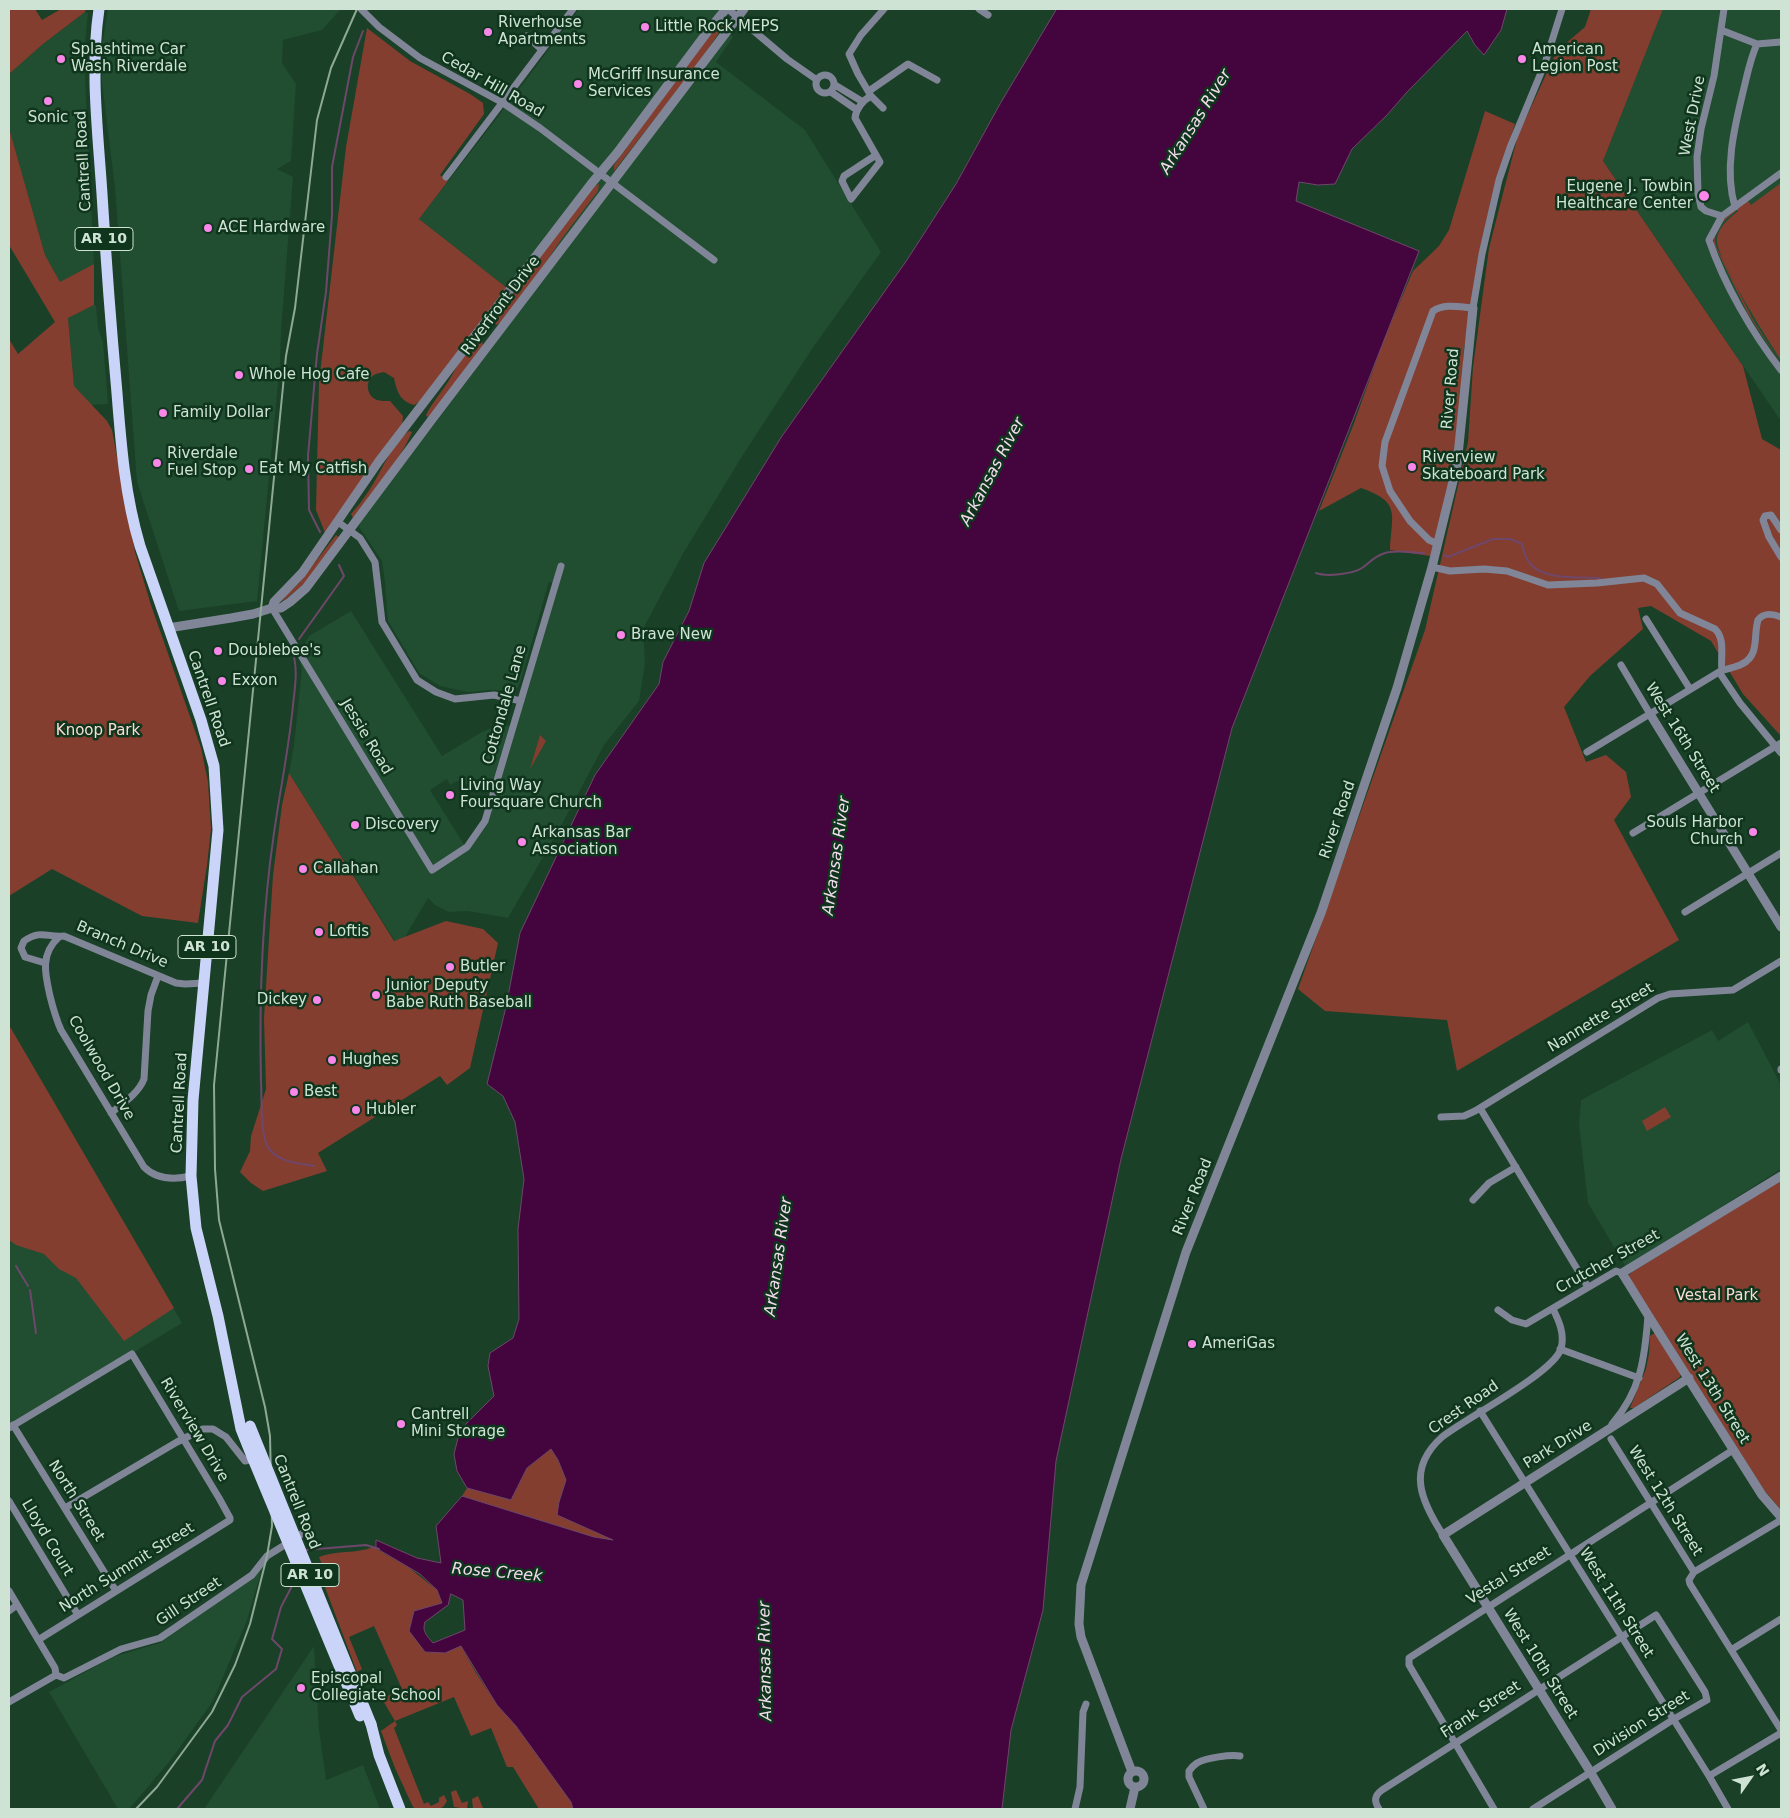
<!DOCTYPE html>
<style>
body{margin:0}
#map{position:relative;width:1790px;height:1818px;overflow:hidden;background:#1a4027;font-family:"DejaVu Sans",sans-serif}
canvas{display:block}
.frame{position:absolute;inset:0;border:10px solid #cfe3d4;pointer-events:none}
.north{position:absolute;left:1725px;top:1753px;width:50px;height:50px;-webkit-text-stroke:4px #0f351d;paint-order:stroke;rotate:57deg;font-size:14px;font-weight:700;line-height:20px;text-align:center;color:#cfe3d4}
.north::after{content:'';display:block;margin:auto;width:18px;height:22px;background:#cfe3d4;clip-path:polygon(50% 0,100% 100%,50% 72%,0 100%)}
</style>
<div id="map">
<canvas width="1790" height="1818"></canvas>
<div class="frame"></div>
<div class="north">N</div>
</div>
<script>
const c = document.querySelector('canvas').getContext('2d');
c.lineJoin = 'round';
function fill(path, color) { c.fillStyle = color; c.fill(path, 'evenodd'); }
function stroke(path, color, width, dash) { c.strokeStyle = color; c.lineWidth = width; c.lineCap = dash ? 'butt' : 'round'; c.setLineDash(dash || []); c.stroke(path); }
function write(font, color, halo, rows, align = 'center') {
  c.font = font + ' "DejaVu Sans",sans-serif'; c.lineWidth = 5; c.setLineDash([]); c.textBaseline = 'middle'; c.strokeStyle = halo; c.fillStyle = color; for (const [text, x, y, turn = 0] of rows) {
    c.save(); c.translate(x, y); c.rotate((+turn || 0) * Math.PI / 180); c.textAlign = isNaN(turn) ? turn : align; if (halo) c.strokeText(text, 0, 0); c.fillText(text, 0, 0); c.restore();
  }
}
fill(new Path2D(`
 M 108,9 L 341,9 L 322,30 L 283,40 L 282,63 L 296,84 L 291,161 L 277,169 L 293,177 L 281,331 L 280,363 L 257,601 L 179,611 L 137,482 L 115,188 L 102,82 L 102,46 Z
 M 579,9 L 720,9 L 712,20 L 733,37 L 716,62 L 805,130 L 881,252 L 812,349 L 741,458 L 684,552 L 643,629 L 645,663 L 639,701 L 604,745 L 561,826 L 508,918 L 468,911 L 449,912 L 435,905 L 428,898 L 405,937 L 395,941 L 289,773 L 294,745 L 302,669 L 298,656 L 309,636 L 351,611 L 442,756 L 480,733 L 500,724 L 511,726 L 492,793 L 457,781 L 450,785 L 447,779 L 430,790 L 465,846 L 435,866 L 436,869 L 468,848 L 482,830 L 490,813 L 530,677 L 558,587 L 549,581 L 521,680 L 516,691 L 489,690 L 468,692 L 440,686 L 419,673 L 388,621 L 385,583 L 382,561 L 359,527 L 361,521 L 526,303 L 419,219 L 517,92 Z
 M 1663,9 L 1781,9 L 1781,421 L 1603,161 Z
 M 85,12 L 88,13 L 84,55 L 94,264 L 60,283 L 45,255 L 9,128 L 9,74 L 43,44 Z
 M 94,305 L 96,305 L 98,328 L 103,342 L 108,404 L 91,405 L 74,386 L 68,318 Z
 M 1748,1022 L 1781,1085 L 1781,1169 L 1626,1267 L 1588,1203 L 1579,1124 L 1581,1100 L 1712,1030 L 1718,1041 Z
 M 9,1025 L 182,1323 L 9,1428 Z
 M 262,1569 L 247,1620 L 213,1701 L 170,1761 L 129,1809 L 118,1809 L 49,1692 L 113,1657 L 160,1643 L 248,1582 Z
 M 314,1646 L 319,1729 L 326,1780 L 363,1765 L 380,1809 L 204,1809 Z`), '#214d31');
fill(new Path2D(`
 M 9,9 L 35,9 L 42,20 L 61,9 L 86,9 L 85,12 L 43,44 L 9,74 Z
 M 1591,9 L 1663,9 L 1603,161 L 1743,366 L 1762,439 L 1781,450 L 1781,734 L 1780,735 L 1743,694 L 1711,641 L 1651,606 L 1638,608 L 1643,629 L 1590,676 L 1564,707 L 1586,762 L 1606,755 L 1626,772 L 1631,797 L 1614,820 L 1679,940 L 1457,1071 L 1447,1020 L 1325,1011 L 1298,989 L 1425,630 L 1468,442 L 1473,367 L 1489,248 L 1518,135 L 1557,51 L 1585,27 Z
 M 722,20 L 725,21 L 723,27 L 697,65 L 614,171 L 614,165 L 715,26 Z
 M 367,28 L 410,61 L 470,94 L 483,103 L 484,114 L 440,175 L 448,181 L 419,219 L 507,288 L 419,402 L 414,405 C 400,401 397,392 394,378 L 384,372 C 381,373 378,373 376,374 C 364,379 366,396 377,400 C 380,401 386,401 390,401 L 403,416 L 402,427 L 326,535 L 316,510 L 319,383 L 346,147 Z
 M 1485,111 L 1515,124 L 1492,196 L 1478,259 L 1464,349 L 1461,410 L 1456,453 L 1437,536 L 1430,556 L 1390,550 C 1392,513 1401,502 1361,488 L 1319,511 L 1353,426 L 1383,342 L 1413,271 L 1439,246 L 1449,230 Z
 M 9,128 L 45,255 L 60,282 L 94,264 L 94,305 L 68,318 L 74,386 L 107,421 L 112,430 L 135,552 L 151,605 L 201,748 L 208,782 L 211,829 L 207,865 L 198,923 L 142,916 L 52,869 L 9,896 L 9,339 L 18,354 L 55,322 L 9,245 Z
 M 1781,183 L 1781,360 C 1769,341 1714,256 1717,238 C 1719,226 1730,218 1738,211 L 1736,208 L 1748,201 L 1751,205 Z
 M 599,184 L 598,191 C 586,207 574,222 563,237 C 550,255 512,319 496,325 L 495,324 L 498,317 L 539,257 L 593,187 Z
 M 1735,210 L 1736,211 C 1724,220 1711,231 1716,246 L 1752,318 L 1781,364 L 1748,314 L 1714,244 C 1713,229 1723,218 1735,210 Z
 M 482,340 L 483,346 L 433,413 L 427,417 L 426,415 C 432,403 441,393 448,382 C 457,368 465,346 482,340 Z
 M 409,431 L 412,432 C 400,460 374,493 355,518 L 353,518 L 351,514 C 357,507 363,500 368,492 C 382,472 389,447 409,431 Z
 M 336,535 L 339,537 L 306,582 L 281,603 L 287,594 L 299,583 Z
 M 540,735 L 546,741 L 530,769 Z
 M 289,773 L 394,941 L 446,921 L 483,929 L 498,943 L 470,1068 L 447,1085 L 440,1076 L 318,1153 L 327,1171 L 263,1191 L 251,1183 L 240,1172 L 250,1151 L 251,1136 L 266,1089 L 264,1018 L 273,875 L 282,805 Z
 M 9,1025 L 174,1308 L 124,1341 L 76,1278 L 59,1269 L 44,1254 L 16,1245 L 9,1240 Z
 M 1665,1107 L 1671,1117 L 1647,1131 L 1642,1121 Z
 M 1781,1180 L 1781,1510 L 1764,1490 L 1628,1276 L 1632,1272 Z
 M 1653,1334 L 1656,1334 L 1681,1373 L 1680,1377 L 1634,1408 L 1630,1408 L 1646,1369 L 1649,1354 L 1650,1336 Z
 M 551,1449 L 558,1460 L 566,1480 L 559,1502 L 616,1541 L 594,1537 L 462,1496 L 467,1488 L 511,1500 L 527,1468 Z
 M 373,1547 L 408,1567 L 437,1590 L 442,1603 L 414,1611 L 409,1631 L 445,1653 L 461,1646 L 476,1673 L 497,1705 L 516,1726 L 571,1802 L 574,1809 L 539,1809 L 513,1767 L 507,1767 L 491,1728 L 471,1736 L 454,1697 L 395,1721 L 397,1725 L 394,1728 L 424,1804 L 428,1802 L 431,1806 L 439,1802 L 439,1798 L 444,1795 L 447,1801 L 443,1807 L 438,1809 L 416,1809 L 413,1807 L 395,1768 L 381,1731 L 395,1721 L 382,1699 L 402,1689 L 374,1626 L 349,1637 L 362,1669 L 357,1672 L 320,1574 L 325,1573 L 319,1557 C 337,1550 356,1554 373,1547 Z
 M 456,1790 L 462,1803 L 468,1801 L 467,1809 L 454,1807 L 451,1792 Z
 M 478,1796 L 483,1808 L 483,1809 L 473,1809 L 472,1799 Z`), '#833e30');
const water = new Path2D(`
 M 1057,9 L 1507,9 L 1501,30 L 1484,55 L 1475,45 L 1467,31 L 1407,92 L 1387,115 L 1352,149 L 1335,184 L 1318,185 L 1299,182 L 1296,201 L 1419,251 L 1232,728 L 1121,1159 L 1056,1461 L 1043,1610 L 1011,1730 L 1002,1809 L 573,1809 L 571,1802 L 516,1726 L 497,1705 L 461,1646 L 445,1653 L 425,1652 L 409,1631 L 414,1611 L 442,1603 L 437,1590 L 420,1574 L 376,1548 L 376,1540 L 417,1558 L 441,1563 L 436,1526 L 462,1496 L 594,1537 L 613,1540 L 557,1515 L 559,1502 L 566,1480 L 558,1460 L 551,1449 L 527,1468 L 511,1500 L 467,1488 L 457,1471 L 454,1454 L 460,1430 L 494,1396 L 488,1366 L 490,1353 L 513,1338 L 519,1319 L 518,1229 L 524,1179 L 515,1122 L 503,1096 L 487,1084 L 506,1007 L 520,933 L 595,775 L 659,684 L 663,662 L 689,611 L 704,563 L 782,436 L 907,260 L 956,184 L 1000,104 ZM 451,1594 L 463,1600 L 465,1630 L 433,1643 C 426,1635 422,1631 425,1622 L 448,1605 Z`);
fill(water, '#44043e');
stroke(water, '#6e476b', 1);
stroke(new Path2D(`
 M 320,532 L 309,510 L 308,456 L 317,354 L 326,292 L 332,215 L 332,167 L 353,57 L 363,31
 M 1444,555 L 1448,557 L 1493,539 L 1510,539 L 1522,544 C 1523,549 1525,555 1527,559 C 1538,581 1579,577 1600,578
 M 1316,573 C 1326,577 1353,574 1362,568 C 1370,562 1375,556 1385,553 C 1396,549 1412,553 1424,553
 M 299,639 L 344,576 L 339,565
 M 293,653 C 298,670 295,687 293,705 C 289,748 280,790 274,833 C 262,915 259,999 261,1082 C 262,1097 260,1138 269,1149 C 281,1163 298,1163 314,1166
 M 16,1266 L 28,1286
 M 30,1290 L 36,1333
 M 305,1550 L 366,1545 L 379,1549
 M 177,1809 L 202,1780 L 215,1741 L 228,1725 L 242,1697 L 276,1669 L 282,1649 L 272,1639 L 281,1607 L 292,1586 L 292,1566`), '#6e476b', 2);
stroke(new Path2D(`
 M 361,9 L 379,27 L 420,58 L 503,103 L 540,128 L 714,260
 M 728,9 L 787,59 L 817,80
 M 979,9 L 988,15
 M 1721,30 L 1757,44 L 1781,42
 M 527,36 L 542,50
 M816 84a9 9 0 1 1 18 0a9 9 0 1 1-18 0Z
 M 835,85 L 863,102
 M 869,91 L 908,64 L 937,80
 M 831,92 L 857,110
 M 871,96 C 863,100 856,109 855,118 L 876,155 L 844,176 L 842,181 L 851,199 L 880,162 L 876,155
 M 883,108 L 871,96 L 858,74 L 849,54 L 861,35 L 884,9
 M 1781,173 L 1722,216 L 1709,240 C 1724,284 1752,333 1781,370
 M 446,177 L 573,9
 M 1735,207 C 1724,170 1734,129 1743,92 C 1747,76 1750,59 1757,44
 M 1722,216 L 1706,211 L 1701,207 L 1698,193 L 1697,157 L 1701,129 L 1714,76 L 1724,9
 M 338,522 L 360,538 L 375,562 L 382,622 L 417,680 L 436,692 L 455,699 L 494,695 L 521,701
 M 1781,530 L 1771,515 L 1765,516 L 1763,520 L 1769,537 L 1781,557
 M 1438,544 L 1429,540 L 1410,521 L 1390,491 L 1382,466 L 1385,442 L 1433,311 C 1444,303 1460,307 1473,308 L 1482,254 L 1499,180 L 1511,145 L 1545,63 L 1562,9
 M 1432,567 L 1450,571 L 1484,569 L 1507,571 L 1548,585 L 1597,583 L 1644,578 L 1657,584 L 1680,613 L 1715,629 C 1726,640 1720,657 1722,670
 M 272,608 L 432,870 L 467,847 L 485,821 L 561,566
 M 1646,619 L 1690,689
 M 1621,665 L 1650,714
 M 1719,672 L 1740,703 L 1781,753
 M 1587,752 L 1719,672 C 1727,668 1735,668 1742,664 C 1760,655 1753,636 1758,620 C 1764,612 1773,614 1781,617
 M 1633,833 L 1781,743
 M 1685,912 L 1781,853
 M 59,937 C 40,954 45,974 50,996 C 53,1008 56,1019 61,1030 L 144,1167 C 157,1180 174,1180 191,1176
 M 45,963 L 25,957 L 21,948 L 24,941 C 41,929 48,938 64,936 L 176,983 L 185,984 L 204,983
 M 1781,1070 L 1781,1069
 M 1480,1108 L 1588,1287
 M 111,1113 C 123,1103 138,1094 144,1079 L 148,1011 L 151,995 L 158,976
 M 1441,1117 L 1464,1116 L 1475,1111 L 1658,998 L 1670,994 L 1733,990 L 1781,961
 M 1473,1200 L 1489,1183 L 1516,1167
 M 1498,1310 L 1512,1320 L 1526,1324 L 1616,1271 L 1622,1273
 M 1560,1349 L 1639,1378
 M 1480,1411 L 1709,1776 L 1728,1809
 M 1612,1424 C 1641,1391 1645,1357 1648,1315
 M 13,1425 L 116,1591
 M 9,1428 L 132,1354 L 219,1498 L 230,1518 L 230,1520 L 38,1640
 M 1611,1439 L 1694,1572
 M 9,1501 L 78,1615
 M 65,1508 L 177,1442 L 203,1429 L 213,1429 L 226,1437 L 245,1461 L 253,1459
 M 1781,1520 L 1694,1572 L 1689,1580 L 1690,1584 L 1781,1730
 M 1443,1535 C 1421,1501 1406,1469 1442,1437 C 1466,1418 1552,1374 1561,1349 C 1565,1334 1559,1321 1553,1309
 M 9,1591 L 55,1668 L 56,1675 L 64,1678 L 121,1649 L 160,1638 L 252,1575 L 267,1556 L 299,1536 L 305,1531
 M 9,1611 L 17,1605
 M 1731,1650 L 1781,1619
 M 9,1702 L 56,1675
 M 1709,1776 L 1781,1733
 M 1075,1809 L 1080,1787 L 1083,1712 L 1086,1704
 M 1204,1809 L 1189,1777 L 1189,1771 C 1191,1768 1194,1765 1197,1763 C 1206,1758 1231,1754 1240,1756
 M 1379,1809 C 1374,1801 1374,1796 1382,1790 L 1656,1615 L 1705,1692 L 1707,1700 L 1674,1719 L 1533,1809
 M 1494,1809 L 1409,1665 L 1409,1658 L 1733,1450`), '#808697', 7);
stroke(new Path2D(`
 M 272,608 L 274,602 L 302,573 L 379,461 L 591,184 L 617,153 L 711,27 L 726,9
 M 168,628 L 231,618 L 253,614 L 272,608 L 281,608 L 290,602 L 306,588 L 433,418 L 744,9
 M 1650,714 L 1781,927
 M 1781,1176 L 1622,1273 L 1648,1315 L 1762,1495 L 1781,1517
 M1128 1779a8 8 0 1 1 16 0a8 8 0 1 1-16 0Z
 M 1132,1772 L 1081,1637 L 1079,1624 L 1081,1585 L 1186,1252 L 1321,913 L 1397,688 L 1432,567 L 1457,465 L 1473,308
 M 1130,1809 L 1135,1787
 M 1612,1809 L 1591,1773 L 1443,1535 L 1689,1378`), '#808697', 9);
stroke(new Path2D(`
 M 99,9 C 90,70 98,132 102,194 C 106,260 111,327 117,393 C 121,445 125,496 140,546 L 201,720 L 214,766 L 218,830 L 193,1100 L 191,1176 L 196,1228 L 218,1316 L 241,1429 L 253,1459
 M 371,1724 L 379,1755 L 400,1809`), '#cad4f9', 11);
stroke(new Path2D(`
 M 136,1809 L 157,1787 L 212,1712 L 235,1665 L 250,1624 L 267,1556 L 272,1526 L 270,1436 L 265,1407 L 219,1220 L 215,1169 L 214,1085 L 286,356 L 295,308 L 317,120 L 331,68 L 357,9`), '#8ea996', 2);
stroke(new Path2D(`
 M 250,1426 L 371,1724
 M 253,1459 L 360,1716`), '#cad4f9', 11);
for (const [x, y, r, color] of [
 [645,27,5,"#f987e9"],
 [488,32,5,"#f987e9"],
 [61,59,5,"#f987e9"],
 [1522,59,5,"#f987e9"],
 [578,84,5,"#f987e9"],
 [48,101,5,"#f987e9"],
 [1704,196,6,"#f987e9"],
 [208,228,5,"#f987e9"],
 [239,375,5,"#f987e9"],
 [163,413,5,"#f987e9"],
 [157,463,5,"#f987e9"],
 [1412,467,5,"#f987e9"],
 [249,469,5,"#f987e9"],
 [621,635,5,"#f987e9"],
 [218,651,5,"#f987e9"],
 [222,681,5,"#f987e9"],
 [450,795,5,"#f987e9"],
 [355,825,5,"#f987e9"],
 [1753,832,5,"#f987e9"],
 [522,842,5,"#f987e9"],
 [303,869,5,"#f987e9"],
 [319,932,5,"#f987e9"],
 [450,967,5,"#f987e9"],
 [376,995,5,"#f987e9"],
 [317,1000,5,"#f987e9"],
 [332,1060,5,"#f987e9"],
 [294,1092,5,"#f987e9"],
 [356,1110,5,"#f987e9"],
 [1192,1344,5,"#f987e9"],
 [401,1424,5,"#f987e9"],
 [301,1688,5,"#f987e9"]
]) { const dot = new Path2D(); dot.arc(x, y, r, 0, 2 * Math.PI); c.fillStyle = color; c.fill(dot); stroke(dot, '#0f351d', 2); }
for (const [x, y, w] of [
 [104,239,58],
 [207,947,58],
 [310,1575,58]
]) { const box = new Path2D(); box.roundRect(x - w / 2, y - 11.5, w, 23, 4); c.fillStyle = '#0f351d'; c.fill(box); stroke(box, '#cfe3d4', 1); }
write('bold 14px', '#cfe3d4', null, [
 ["AR 10",104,239],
 ["AR 10",207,947],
 ["AR 10",310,1575]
]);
write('15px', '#cfe3d4', '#0f351d', [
 ["Riverhouse",498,23],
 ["Apartments",498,40],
 ["Little Rock MEPS",655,27],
 ["Splashtime Car",71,50],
 ["Wash Riverdale",71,67],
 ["American",1532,50],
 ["Legion Post",1532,67],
 ["McGriff Insurance",588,75],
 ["Services",588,92],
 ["Sonic",48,118,"center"],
 ["Eugene J. Towbin",1693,187,"right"],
 ["Healthcare Center",1693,204,"right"],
 ["ACE Hardware",218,228],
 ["Whole Hog Cafe",249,375],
 ["Family Dollar",173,413],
 ["Riverdale",167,454],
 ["Fuel Stop",167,471],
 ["Riverview",1422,458],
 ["Skateboard Park",1422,475],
 ["Eat My Catfish",259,469],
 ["Brave New",631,635],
 ["Doublebee's",228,651],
 ["Exxon",232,681],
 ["Living Way",460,786],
 ["Foursquare Church",460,803],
 ["Souls Harbor",1743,823,"right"],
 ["Church",1743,840,"right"],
 ["Discovery",365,825],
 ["Arkansas Bar",532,833],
 ["Association",532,850],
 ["Callahan",313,869],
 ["Loftis",329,932],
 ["Butler",460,967],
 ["Junior Deputy",386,986],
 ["Babe Ruth Baseball",386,1003],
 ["Dickey",307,1000,"right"],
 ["Hughes",342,1060],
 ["Best",304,1092],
 ["Hubler",366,1110],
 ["AmeriGas",1202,1344],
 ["Cantrell",411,1415],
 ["Mini Storage",411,1432],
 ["Episcopal",311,1679],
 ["Collegiate School",311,1696]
], 'left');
write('15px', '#cfe3d4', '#0f351d', [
 ["Cedar Hill Road",492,85,30],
 ["West Drive",1693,116,-79],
 ["Cantrell Road",84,161,-93],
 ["Riverfront Drive",501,306,-53],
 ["River Road",1451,389,-85],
 ["Cantrell Road",208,699,71],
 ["Cottondale Lane",505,705,-74],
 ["Jessie Road",366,737,59],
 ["West 16th Street",1682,738,58],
 ["River Road",1338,820,-71],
 ["Branch Drive",122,945,23],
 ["Nannette Street",1601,1018,-31],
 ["Coolwood Drive",101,1068,60],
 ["Cantrell Road",180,1103,-87],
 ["River Road",1193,1197,-68],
 ["Crutcher Street",1608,1262,-29],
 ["West 13th Street",1712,1389,58],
 ["Crest Road",1464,1408,-35],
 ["Riverview Drive",194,1430,59],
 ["Park Drive",1558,1445,-32],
 ["North Street",76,1501,58],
 ["West 12th Street",1665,1501,58],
 ["Cantrell Road",296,1502,68],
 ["Lloyd Court",47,1538,59],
 ["North Summit Street",127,1568,-32],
 ["Vestal Street",1509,1576,-32],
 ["Gill Street",189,1602,-34],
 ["West 11th Street",1616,1603,58],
 ["West 10th Street",1540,1664,58],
 ["Frank Street",1481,1710,-33],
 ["Division Street",1642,1724,-32]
]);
write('15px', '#fadcd5', '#0f351d', [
 ["Knoop Park",98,731],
 ["Vestal Park",1717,1296]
]);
write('italic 16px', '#f3dcee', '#0f351d', [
 ["Arkansas River",1196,122,-58],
 ["Arkansas River",993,472,-62],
 ["Arkansas River",837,856,-82],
 ["Arkansas River",779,1257,-82],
 ["Rose Creek",497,1573,5],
 ["Arkansas River",766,1661,-91]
]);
</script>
